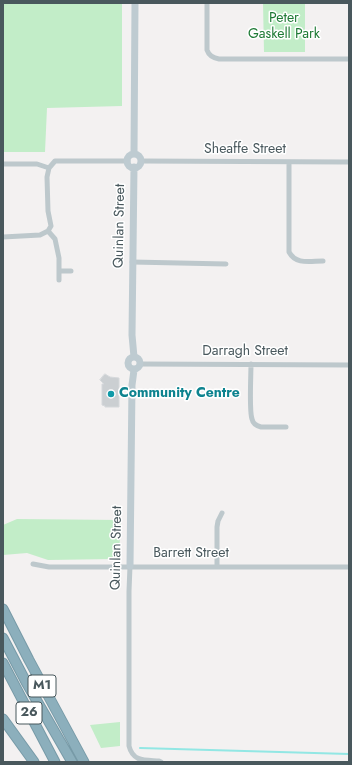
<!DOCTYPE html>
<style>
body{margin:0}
#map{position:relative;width:352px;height:765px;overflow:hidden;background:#f3f1f1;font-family:Jost,sans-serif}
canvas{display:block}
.frame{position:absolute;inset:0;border:4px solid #49585d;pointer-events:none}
</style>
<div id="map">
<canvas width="352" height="765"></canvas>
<div class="frame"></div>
</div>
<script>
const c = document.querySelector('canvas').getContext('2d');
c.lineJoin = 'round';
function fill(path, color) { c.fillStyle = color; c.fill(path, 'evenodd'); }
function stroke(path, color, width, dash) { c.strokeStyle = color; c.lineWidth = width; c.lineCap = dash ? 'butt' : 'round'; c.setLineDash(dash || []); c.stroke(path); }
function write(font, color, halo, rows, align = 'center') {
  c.font = font + ' Jost,sans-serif'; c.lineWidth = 3; c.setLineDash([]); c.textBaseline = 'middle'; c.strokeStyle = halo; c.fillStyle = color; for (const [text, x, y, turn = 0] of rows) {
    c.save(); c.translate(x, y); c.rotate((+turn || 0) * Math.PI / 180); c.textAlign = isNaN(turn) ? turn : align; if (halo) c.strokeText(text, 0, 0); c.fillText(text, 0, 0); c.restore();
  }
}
fill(new Path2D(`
 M 3,3 L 122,3 L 122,106 L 47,108 L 45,152 L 3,152 Z
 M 263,3 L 305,3 L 305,52 L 264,52 Z
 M 17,519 L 121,520 L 119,554 L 114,559 L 48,560 L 27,553 L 3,555 L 3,525 Z
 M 120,722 L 120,746 L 101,748 L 90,725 Z`), '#c2edc8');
stroke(new Path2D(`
 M 140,748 L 349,754`), '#92e7e4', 2);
const building = new Path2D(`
 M 105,374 L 110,377 L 119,378 L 119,407 L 105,407 L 105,406 L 102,405 L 102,384 L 104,384 L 100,380 Z`);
fill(building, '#cbcfd2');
stroke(building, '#d5d8db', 1);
const highway = new Path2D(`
 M 3,609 L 29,660 L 84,762
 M 3,638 L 26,682 L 72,762
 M 3,663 L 55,762
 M 3,719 L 34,762`);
stroke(highway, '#779aa7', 11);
stroke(new Path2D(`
 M 207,3 L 207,50 C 209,56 213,58 219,59 L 349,59
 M 141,161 L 349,162
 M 289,162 L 289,252 C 296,265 310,261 323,261
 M 3,164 L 37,164 L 49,168
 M 48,231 L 55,239 L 59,258 L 59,280
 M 3,237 L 40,235 L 48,231 L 51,226 L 48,211 L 47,177 L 49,168 L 55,161 L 128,161
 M 132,262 L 226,264
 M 60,271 L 71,271
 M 141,364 L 349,365
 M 251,364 C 251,375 249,411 252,419 C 253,424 257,426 261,427 L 286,427
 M 33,564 L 49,567 L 349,567
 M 130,566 L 129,591 L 129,746 C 133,762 145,760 159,761 L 161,762
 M 217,567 L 217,527 L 218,521 L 222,513`), '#bdc8cc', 5);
stroke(new Path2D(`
 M 134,154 L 135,3
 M127 161a7 7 0 1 1 14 0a7 7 0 1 1-14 0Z
 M128 363a6 6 0 1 1 12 0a6 6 0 1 1-12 0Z
 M 134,357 L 132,335 L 134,167
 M 130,566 L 132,385 L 134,370`), '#becbd1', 7);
stroke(highway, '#8cafbc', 9);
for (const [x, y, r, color] of [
 [111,394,4,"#0f9aa8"]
]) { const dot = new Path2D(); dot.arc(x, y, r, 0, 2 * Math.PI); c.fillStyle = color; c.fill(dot); stroke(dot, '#fff', 1.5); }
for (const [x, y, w] of [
 [42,686,28],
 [29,713,26]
]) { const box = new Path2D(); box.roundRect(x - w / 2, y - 11, w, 22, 3); c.fillStyle = '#fff'; c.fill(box); stroke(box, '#49585d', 1); }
write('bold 13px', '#49585d', null, [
 ["M1",42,686],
 ["26",29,713]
]);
write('14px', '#1e7a35', '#fff', [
 ["Peter",284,19],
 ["Gaskell Park",284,35]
]);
write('14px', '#49585d', '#fff', [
 ["Sheaffe Street",245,150],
 ["Quinlan Street",120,226,-89],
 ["Darragh Street",245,352],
 ["Quinlan Street",117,548,-89],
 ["Barrett Street",191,554]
]);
write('bold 14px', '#0d838f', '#fff', [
 ["Community Centre",119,394]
], 'left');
</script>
